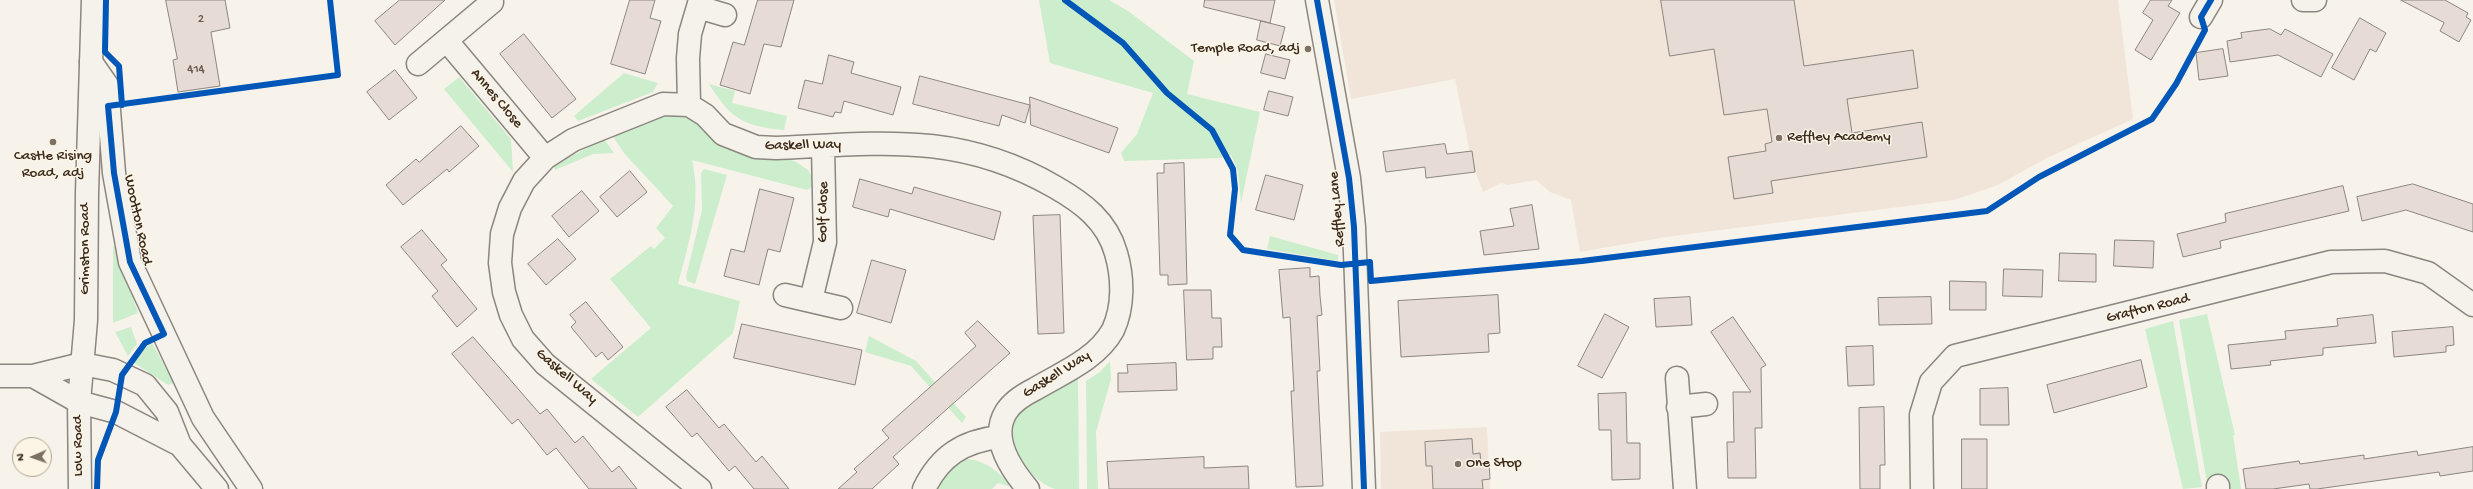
<!DOCTYPE html>
<style>
body{margin:0}
#map{position:relative;width:2473px;height:489px;overflow:hidden;background:#f7f3ea;font-family:"Gochi Hand",sans-serif}
canvas{display:block}
.north{position:absolute;left:12px;top:437px;width:40px;height:40px;box-sizing:border-box;background:#fcf5e5;border:1px solid #afa495;border-radius:50%;rotate:268deg;font-size:11px;font-weight:700;line-height:16px;text-align:center;color:#3b2a1e}
.north::after{content:'';display:block;margin:auto;width:14px;height:18px;background:#7d7065;clip-path:polygon(50% 0,100% 100%,50% 72%,0 100%)}
</style>
<div id="map">
<canvas width="2473" height="489"></canvas>
<div class="north">N</div>
</div>
<script>
const c = document.querySelector('canvas').getContext('2d');
c.lineJoin = 'round';
function fill(path, color) { c.fillStyle = color; c.fill(path, 'evenodd'); }
function stroke(path, color, width, dash) { c.strokeStyle = color; c.lineWidth = width; c.lineCap = dash ? 'butt' : 'round'; c.setLineDash(dash || []); c.stroke(path); }
function write(font, color, halo, rows, align = 'center') {
  c.font = font + ' "Gochi Hand",sans-serif'; c.lineWidth = 3; c.setLineDash([]); c.textBaseline = 'middle'; c.strokeStyle = halo; c.fillStyle = color; for (const [text, x, y, turn = 0] of rows) {
    c.save(); c.translate(x, y); c.rotate((+turn || 0) * Math.PI / 180); c.textAlign = isNaN(turn) ? turn : align; if (halo) c.strokeText(text, 0, 0); c.fillText(text, 0, 0); c.restore();
  }
}
fill(new Path2D(`
 M 1334,0 L 2118,0 L 2133,119 L 2047,158 L 1998,185 L 1954,200 L 1666,237 L 1580,252 L 1571,200 L 1550,192 L 1536,180 L 1508,185 L 1501,183 L 1483,192 L 1472,163 L 1455,79 L 1351,99 Z
 M 1487,427 L 1490,489 L 1381,489 L 1380,432 Z`), '#f1e5d9');
fill(new Path2D(`
 M 1039,0 L 1109,0 L 1128,11 L 1194,61 L 1187,94 L 1260,112 L 1241,203 L 1238,171 L 1231,155 L 1221,158 L 1124,161 L 1121,153 L 1137,134 L 1153,93 L 1050,63 Z
 M 624,73 L 658,83 L 653,92 L 578,121 L 574,116 Z
 M 459,77 L 511,139 L 513,172 L 444,89 Z
 M 709,84 L 735,91 L 732,103 L 787,116 L 784,130 C 744,127 730,118 709,84 Z
 M 662,114 L 683,114 L 761,158 L 788,159 L 796,162 L 808,170 L 816,184 L 807,190 L 692,160 C 702,203 689,242 678,284 L 740,301 L 733,333 L 638,417 L 591,379 L 651,328 L 610,279 L 651,246 L 654,249 L 665,238 L 656,228 L 673,206 L 624,153 L 612,135 Z
 M 604,139 L 614,153 L 593,154 L 555,170 L 553,166 Z
 M 704,169 L 727,175 L 695,284 L 687,281 L 686,277 L 702,210 L 701,173 Z
 M 1270,236 L 1338,255 L 1338,261 L 1267,249 Z
 M 113,246 L 117,247 L 138,313 L 113,323 Z
 M 2207,314 L 2235,435 L 2233,435 L 2241,489 L 2229,489 L 2227,480 L 2207,483 L 2179,320 Z
 M 2173,321 L 2202,487 L 2183,489 L 2145,329 Z
 M 131,327 L 137,344 L 128,356 L 115,332 Z
 M 869,336 L 916,361 L 966,417 L 962,423 L 911,366 L 865,352 Z
 M 152,343 L 174,383 L 168,385 L 133,362 L 140,352 Z
 M 1110,361 L 1111,379 L 1096,432 L 1098,489 L 1087,489 L 1086,381 L 1100,372 Z
 M 1078,378 L 1079,489 C 1072,489 1062,489 1055,489 C 1028,480 1001,440 1018,413 C 1024,402 1066,384 1078,378 Z
 M 968,459 C 988,461 1000,474 1014,488 L 998,483 L 992,489 L 935,489 C 943,475 951,461 968,459 Z`), '#cec');
const building = new Path2D(`
 M 166,0 L 225,0 L 230,28 L 211,32 L 220,86 L 178,92 L 173,60 L 177,59 Z
 M 400,0 L 445,0 L 395,45 L 375,21 Z
 M 630,0 L 655,0 L 650,18 L 661,21 L 645,74 L 611,64 Z
 M 758,0 L 794,0 L 781,47 L 764,44 L 750,94 L 720,85 L 733,42 L 744,45 Z
 M 1205,0 L 1275,0 L 1270,23 L 1204,7 Z
 M 1661,0 L 1794,0 L 1804,66 L 1913,50 L 1918,88 L 1847,99 L 1852,133 L 1922,122 L 1927,157 L 1771,181 L 1773,193 L 1734,199 L 1728,157 L 1766,151 L 1765,144 L 1772,142 L 1767,109 L 1724,115 L 1714,49 L 1670,56 Z
 M 2151,0 L 2172,0 L 2168,6 L 2180,13 L 2151,60 L 2135,50 L 2153,20 L 2143,13 Z
 M 2401,0 L 2445,0 L 2468,13 L 2466,17 L 2471,20 L 2459,42 L 2440,31 L 2444,23 Z
 M 2360,18 L 2386,33 L 2376,52 L 2370,49 L 2354,80 L 2332,68 Z
 M 1261,21 L 1285,27 L 1280,46 L 1257,40 Z
 M 2270,29 L 2281,35 L 2285,29 L 2333,54 L 2321,77 L 2278,55 L 2230,62 L 2227,41 L 2242,38 L 2241,33 Z
 M 524,34 L 576,99 L 552,118 L 500,54 Z
 M 2223,49 L 2228,76 L 2199,80 L 2196,53 Z
 M 1266,54 L 1290,60 L 1285,79 L 1261,73 Z
 M 829,55 L 854,62 L 851,73 L 901,87 L 893,115 L 844,101 L 841,113 L 835,112 L 833,117 L 798,108 L 805,80 L 822,84 Z
 M 395,70 L 417,98 L 389,120 L 367,92 Z
 M 920,76 L 1030,105 L 1025,123 L 1002,115 L 999,126 L 913,104 Z
 M 1269,91 L 1293,97 L 1288,116 L 1264,110 Z
 M 1030,97 L 1118,128 L 1109,153 L 1031,125 Z
 M 461,126 L 479,146 L 449,172 L 447,169 L 403,205 L 386,185 L 416,159 L 419,162 Z
 M 1445,144 L 1447,154 L 1472,151 L 1475,172 L 1426,178 L 1425,167 L 1386,172 L 1383,152 Z
 M 1184,163 L 1187,284 L 1168,285 L 1168,275 L 1160,275 L 1157,173 L 1164,173 L 1164,164 Z
 M 630,171 L 647,192 L 617,217 L 600,197 Z
 M 1266,175 L 1303,185 L 1294,220 L 1256,210 Z
 M 860,179 L 912,194 L 914,187 L 1001,212 L 994,240 L 890,209 L 888,217 L 853,207 Z
 M 2413,184 L 2473,204 L 2473,232 L 2406,210 L 2362,221 L 2357,197 Z
 M 2343,186 L 2349,211 L 2220,241 L 2221,248 L 2183,257 L 2177,234 L 2226,222 L 2225,214 Z
 M 760,189 L 794,198 L 780,252 L 768,249 L 759,285 L 724,276 L 731,249 L 744,252 Z
 M 582,191 L 599,211 L 569,237 L 552,216 Z
 M 1532,205 L 1539,249 L 1484,255 L 1480,231 L 1514,226 L 1510,209 Z
 M 1060,215 L 1064,333 L 1038,334 L 1033,216 Z
 M 422,230 L 447,260 L 441,265 L 477,309 L 457,327 L 432,296 L 438,291 L 401,247 Z
 M 558,239 L 576,259 L 546,285 L 528,264 Z
 M 2115,240 L 2154,241 L 2153,268 L 2114,266 Z
 M 2060,253 L 2096,254 L 2096,282 L 2059,281 Z
 M 872,260 L 906,270 L 891,323 L 857,313 Z
 M 1310,268 L 1310,277 L 1319,276 L 1320,296 L 1322,315 L 1317,316 L 1320,371 L 1317,371 L 1323,486 L 1296,487 L 1291,391 L 1294,391 L 1290,317 L 1283,318 L 1279,270 Z
 M 2004,269 L 2043,270 L 2042,297 L 2003,296 Z
 M 1950,281 L 1986,282 L 1986,310 L 1950,310 Z
 M 1184,290 L 1211,290 L 1212,318 L 1221,318 L 1222,347 L 1213,347 L 1213,359 L 1187,360 Z
 M 1498,295 L 1500,333 L 1488,334 L 1489,352 L 1401,357 L 1398,301 Z
 M 1690,297 L 1692,325 L 1656,327 L 1654,299 Z
 M 1931,297 L 1932,324 L 1879,325 L 1878,298 Z
 M 586,302 L 623,347 L 608,360 L 602,352 L 596,357 L 571,327 L 576,322 L 570,315 Z
 M 1605,314 L 1629,327 L 1602,378 L 1578,366 Z
 M 2373,315 L 2376,343 L 2323,348 L 2323,355 L 2270,361 L 2271,365 L 2231,369 L 2228,345 L 2286,339 L 2285,331 L 2338,326 L 2337,319 Z
 M 1733,317 L 1766,365 L 1761,368 L 1762,428 L 1755,428 L 1756,478 L 1728,478 L 1727,442 L 1734,442 L 1733,392 L 1751,392 L 1711,332 Z
 M 978,321 L 1010,353 L 893,457 L 899,464 L 872,489 L 838,489 L 857,472 L 854,469 L 889,438 L 882,430 L 976,346 L 965,333 Z
 M 742,324 L 862,350 L 855,385 L 734,358 Z
 M 2453,327 L 2454,345 L 2446,346 L 2446,352 L 2394,357 L 2392,332 Z
 M 473,337 L 540,414 L 547,409 L 575,443 L 583,436 L 612,472 L 619,466 L 637,489 L 589,489 L 556,448 L 547,455 L 518,419 L 512,424 L 452,354 Z
 M 1873,346 L 1874,385 L 1848,386 L 1846,347 Z
 M 2141,360 L 2147,387 L 2054,413 L 2047,385 Z
 M 1176,363 L 1177,390 L 1118,392 L 1118,373 L 1128,373 L 1127,365 Z
 M 2008,388 L 2009,425 L 1980,425 L 1980,389 Z
 M 687,390 L 719,428 L 724,424 L 756,462 L 762,456 L 789,489 L 754,489 L 735,466 L 729,471 L 697,433 L 692,437 L 666,407 Z
 M 1626,393 L 1627,443 L 1640,443 L 1640,479 L 1612,480 L 1611,430 L 1599,430 L 1598,394 Z
 M 1884,407 L 1885,465 L 1880,465 L 1880,489 L 1860,489 L 1859,408 Z
 M 1472,439 L 1473,454 L 1480,453 L 1481,463 L 1489,462 L 1490,479 L 1482,480 L 1483,489 L 1433,489 L 1432,466 L 1426,466 L 1425,442 Z
 M 1962,439 L 1987,439 L 1987,489 L 1962,489 Z
 M 2473,447 L 2473,471 L 2440,476 L 2439,472 L 2317,489 L 2310,489 L 2309,484 L 2273,489 L 2246,489 L 2243,469 L 2299,461 L 2300,464 L 2364,455 L 2364,459 L 2417,451 L 2418,455 Z
 M 1204,457 L 1204,468 L 1248,466 L 1249,489 L 1109,489 L 1107,462 Z`);
fill(building, '#e6dbd5');
stroke(building, '#8b867f', 1);
const street = new Path2D(`
 M 1317,0 L 1349,178 L 1354,227 L 1364,489
 M 2303,0 L 2315,0
 M 698,7 L 725,15
 M 2201,17 L 2211,0
 M 447,41 L 545,158
 M 91,62 L 107,85 L 114,173 L 130,262 L 203,418 L 251,489
 M 418,64 L 492,2
 M 689,105 L 688,58 L 690,34 L 700,0
 M 785,295 L 841,308
 M 811,300 L 825,242 L 823,146
 M 1677,378 L 1685,489
 M 1678,407 L 1706,404
 M 2218,486 L 2218,489
 M 700,489 L 545,364 L 523,339 L 511,315 L 504,292 L 500,263 L 502,234 L 510,208 L 524,181 L 545,158 L 573,140 L 663,104 L 689,105 L 705,115 L 723,134 L 756,147 L 776,148 C 881,143 960,132 1055,187 C 1083,203 1107,221 1116,253 C 1123,277 1124,306 1113,330 C 1097,359 1062,373 1035,389 C 1025,394 1012,402 1006,412 C 990,438 1011,469 1028,489
 M 924,489 C 940,456 963,441 1000,437
 M 1922,489 L 1921,415 L 1931,382 L 1955,356 L 2331,262 L 2385,261 L 2428,273 L 2473,305`);
const secondary = new Path2D(`
 M 0,376 L 33,376 L 82,364
 M 33,376 L 79,402`);
const primary = new Path2D(`
 M 82,364 L 113,370 L 145,385 L 167,412 L 180,445 L 217,489
 M 79,402 L 116,412 L 180,445
 M 80,489 L 79,402 L 86,320 L 87,193 L 93,0`);
stroke(street, '#8b867f', 25);
stroke(secondary, '#8b867f', 25);
stroke(primary, '#8b867f', 25);
stroke(street, '#f5f2ec', 22);
stroke(secondary, '#f5f2ec', 22);
stroke(primary, '#f5f2ec', 22);
stroke(new Path2D(`
 M 106,0 L 105,52 L 119,66 L 122,105
 M 1065,0 L 1123,43 L 1167,93 L 1212,130 L 1233,169 L 1235,189 L 1230,235 L 1243,250 L 1341,265 L 1370,262 L 1371,281 L 1582,261 L 1987,211 L 2039,177 L 2152,119 L 2176,84 L 2205,30 L 2201,17 L 2211,0
 M 1317,0 L 1349,178 L 1354,227 L 1364,489
 M 97,489 L 98,460 L 116,412 L 122,375 L 145,343 L 164,334 L 130,262 L 114,173 L 108,106 L 338,75 L 330,0`), '#0057b8', 6);
for (const [x, y, r, color] of [
 [1308,49,4,"#7d7065"],
 [1779,138,4,"#7d7065"],
 [53,142,4,"#7d7065"],
 [1458,464,4,"#7d7065"]
]) { const dot = new Path2D(); dot.arc(x, y, r, 0, 2 * Math.PI); c.fillStyle = color; c.fill(dot); stroke(dot, '#fcf5e5', 1.5); }
write('13px', '#68584e', null, [
 ["2",201,20],
 ["414",196,70]
]);
write('15px', '#3b2a1e', '#fcf5e5', [
 ["Temple Road, adj",1300,49,"right"],
 ["Reffley Academy",1787,138],
 ["Castle Rising",53,157,"center"],
 ["Road, adj",53,174,"center"],
 ["One Stop",1466,464]
], 'left');
write('15px', '#3b2a1e', '#fcf5e5', [
 ["Annes Close",496,99,50],
 ["Gaskell Way",803,146,-1],
 ["Reffley Lane",1338,209,-95],
 ["Golf Close",824,212,-89],
 ["Wootton Road",137,220,78],
 ["Grimston Road",86,249,-90],
 ["Grafton Road",2148,309,-14],
 ["Gaskell Way",1057,375,-32],
 ["Gaskell Way",566,377,41],
 ["Low Road",79,446,-90]
]);
</script>
